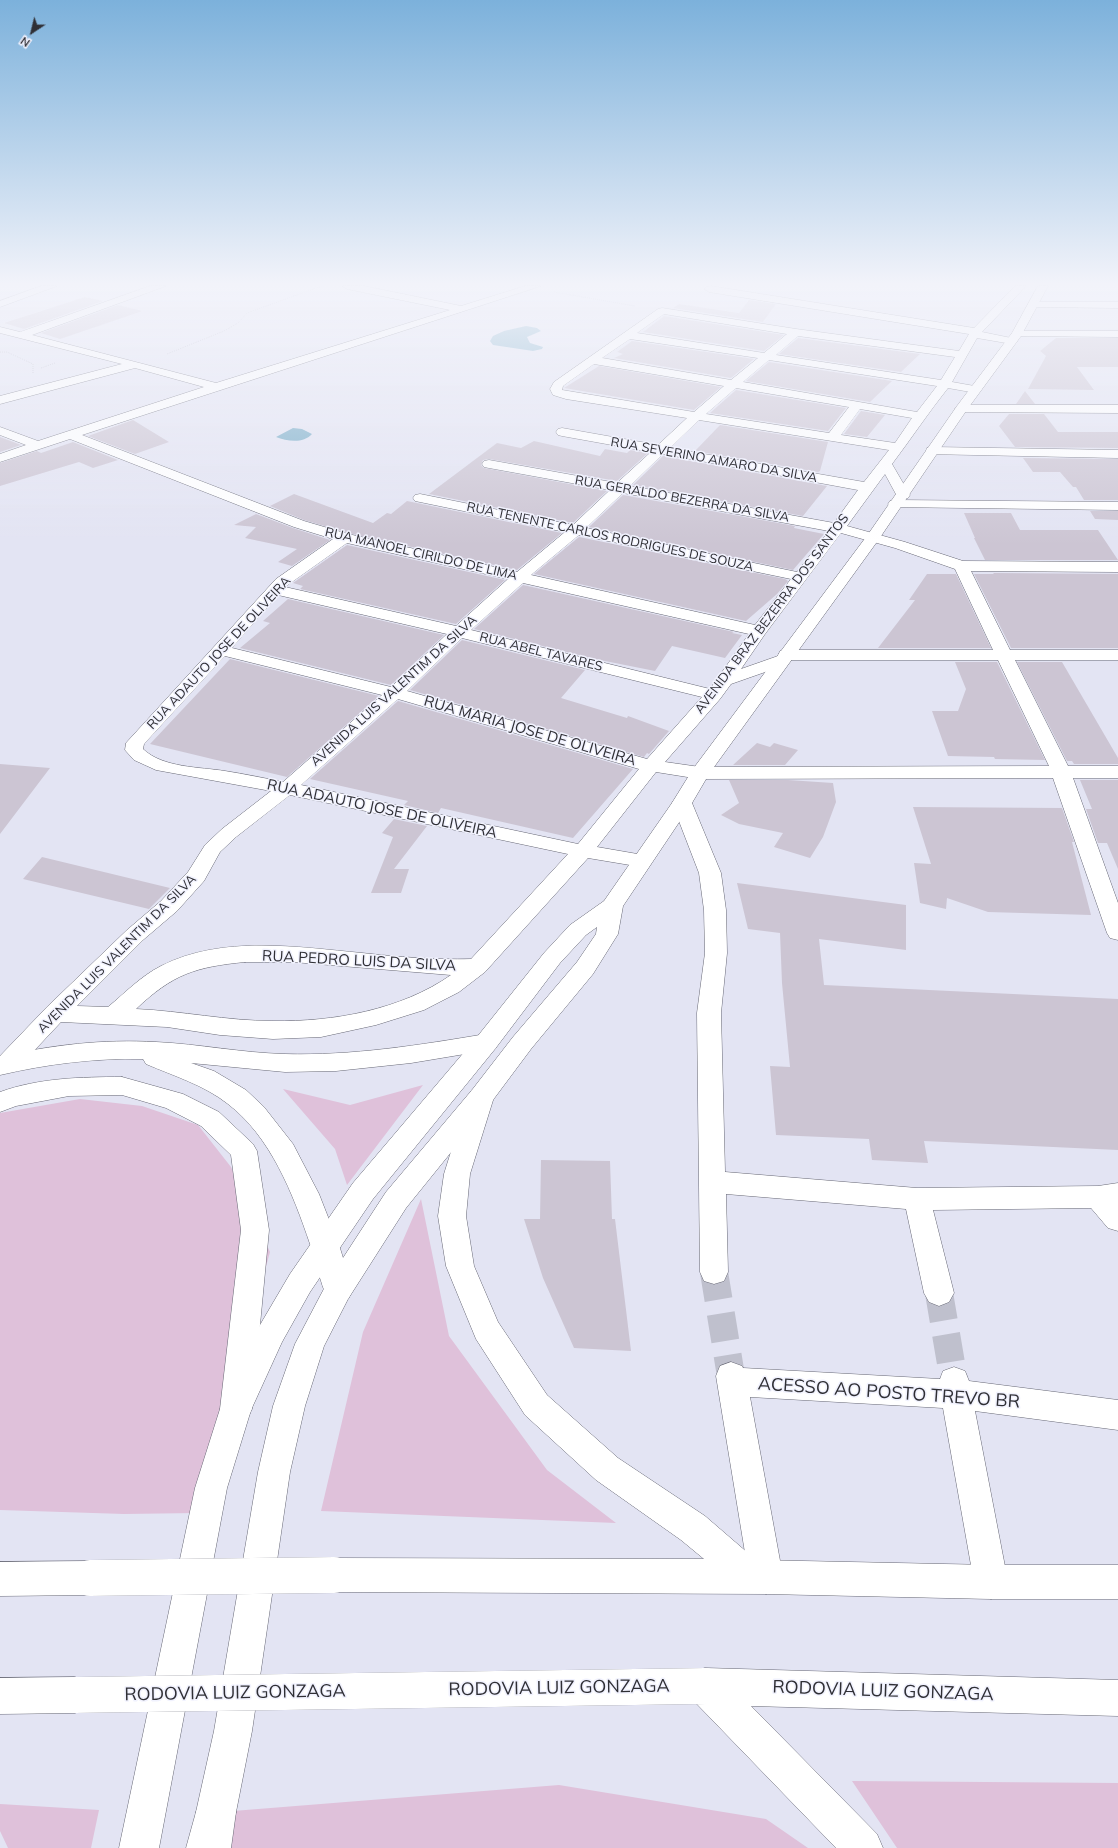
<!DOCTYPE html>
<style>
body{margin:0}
#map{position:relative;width:1118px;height:1848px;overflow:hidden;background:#e3e4f3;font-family:Mulish,sans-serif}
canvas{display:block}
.north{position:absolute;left:12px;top:12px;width:40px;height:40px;-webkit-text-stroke:3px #f1f2fe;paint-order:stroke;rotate:215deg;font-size:11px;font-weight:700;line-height:16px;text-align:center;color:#2f2f35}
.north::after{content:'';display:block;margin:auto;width:14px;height:18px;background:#2f2f35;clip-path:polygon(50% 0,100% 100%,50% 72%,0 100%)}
</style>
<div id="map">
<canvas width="1118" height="1848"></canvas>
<div class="north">N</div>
</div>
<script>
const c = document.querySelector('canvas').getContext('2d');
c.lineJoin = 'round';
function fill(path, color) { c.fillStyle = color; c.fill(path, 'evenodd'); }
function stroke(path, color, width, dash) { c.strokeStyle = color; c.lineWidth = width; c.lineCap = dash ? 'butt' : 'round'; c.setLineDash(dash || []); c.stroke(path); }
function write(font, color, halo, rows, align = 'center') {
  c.font = font + ' Mulish,sans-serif'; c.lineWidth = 3; c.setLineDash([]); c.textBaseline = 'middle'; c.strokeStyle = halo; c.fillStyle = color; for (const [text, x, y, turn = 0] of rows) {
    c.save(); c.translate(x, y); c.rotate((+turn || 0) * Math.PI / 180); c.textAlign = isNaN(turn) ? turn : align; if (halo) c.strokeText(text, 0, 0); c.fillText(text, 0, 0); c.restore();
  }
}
fill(new Path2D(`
 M 423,1085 L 347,1185 L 335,1149 L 283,1089 L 350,1105 Z
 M 80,1099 L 142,1106 L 198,1125 L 231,1167 L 270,1252 L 197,1513 L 124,1514 L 0,1510 L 0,1113 Z
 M 421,1199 L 449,1336 L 547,1470 L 616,1523 L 321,1511 L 363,1332 Z
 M 852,1781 L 1118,1783 L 1118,1848 L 897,1848 Z
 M 559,1785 L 766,1819 L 808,1848 L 222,1848 L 233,1811 Z
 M 0,1804 L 99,1810 L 91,1848 L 8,1848 L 0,1831 Z`), '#dfc1da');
fill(new Path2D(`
 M 526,326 L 537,328 L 541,331 L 527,337 L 530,343 L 543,347 L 542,349 L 533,351 L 493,345 L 490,341 L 493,336 L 504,331 Z
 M 293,428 L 302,429 L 312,434 C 303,444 287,441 276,437 Z`), '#7aadc8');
fill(new Path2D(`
 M 85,297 L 103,301 L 24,329 L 4,323 Z
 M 749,300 L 776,304 L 763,322 L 673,308 L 679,304 L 739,313 Z
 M 118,305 L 143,311 L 60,339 L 41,333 Z
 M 664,316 L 784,335 L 764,351 L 643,332 Z
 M 798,338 L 920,354 L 901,372 L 779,354 Z
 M 1056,338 L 1118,338 L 1118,367 L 1077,367 L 1094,390 L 1028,389 L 1046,356 L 1040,351 Z
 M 632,341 L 754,359 L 731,378 L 614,358 L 623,354 L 617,352 Z
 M 769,362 L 892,381 L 870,402 L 746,381 Z
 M 599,366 L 721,387 L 694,410 L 564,388 Z
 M 736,390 L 846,408 L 828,431 L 710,413 Z
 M 1025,391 L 1035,404 L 1016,404 Z
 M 861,411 L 885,415 L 867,437 L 844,434 Z
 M 1009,414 L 1044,414 L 1058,432 L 1118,432 L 1118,448 L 1015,447 L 999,426 Z
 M 133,420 L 169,442 L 135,454 L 88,436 Z
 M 720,425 L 828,442 L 820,471 L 818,472 L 695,451 Z
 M 0,437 L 16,443 L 21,445 L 0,452 Z
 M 534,441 L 600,456 L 605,449 L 627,453 L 630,450 L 648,453 L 617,481 L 489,459 L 483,460 L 481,465 L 484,468 L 607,491 L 573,523 L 429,494 L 497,443 L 521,448 Z
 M 73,442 L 118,460 L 93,468 L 79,462 L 0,486 L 0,463 L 37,451 L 41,453 Z
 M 663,456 L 827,486 L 803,516 L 633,485 Z
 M 1023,458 L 1118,459 L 1118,500 L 1084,500 L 1076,487 L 1073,487 L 1060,472 L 1033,472 Z
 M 294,494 L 373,523 L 387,513 L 391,514 L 407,501 L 562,533 L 517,570 L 348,533 L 304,520 L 270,506 Z
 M 623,495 L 795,526 L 794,528 L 824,534 L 793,570 L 589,527 Z
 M 1090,511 L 1118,511 L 1118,520 L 1095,519 Z
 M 964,513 L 1011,513 L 1020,530 L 1098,530 L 1118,560 L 985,560 L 974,538 L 975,538 Z
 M 256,514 L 293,528 L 330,540 L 292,566 L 278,562 L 297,549 L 245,538 L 256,527 L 234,525 Z
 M 579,537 L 785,579 L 788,581 L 777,594 L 746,621 L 534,574 Z
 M 347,545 L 505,580 L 456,624 L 300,589 L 303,586 L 293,583 Z
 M 993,573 L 1118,574 L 1118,648 L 1011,648 L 974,574 L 994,574 Z
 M 927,574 L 956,574 L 991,648 L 878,648 L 915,600 L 909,600 Z
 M 523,585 L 734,632 L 732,633 L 742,635 L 725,658 L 672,646 L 655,671 L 595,659 L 474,629 Z
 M 288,599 L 444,635 L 391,685 L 240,648 L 270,623 L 263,621 Z
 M 462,640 L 585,670 L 561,698 L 627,718 L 628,716 L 669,731 L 649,754 L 647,753 L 644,757 L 410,690 Z
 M 230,659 L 379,696 L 287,777 L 150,744 Z
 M 955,662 L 997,662 L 1045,760 L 995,759 L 994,757 L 948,756 L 932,711 L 958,711 L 966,689 Z
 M 1017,662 L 1062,662 L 1118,758 L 1118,764 L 1074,764 L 1072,761 L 1067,761 Z
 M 398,701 L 633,769 L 573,838 L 441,808 L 438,813 L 404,805 L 408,801 L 310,779 Z
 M 757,743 L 770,747 L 774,743 L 798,750 L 785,765 L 733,765 Z
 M 0,764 L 50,768 L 0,834 Z
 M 729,780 L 788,780 L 833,783 L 836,802 L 823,837 L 810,858 L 774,847 L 783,833 L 739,824 L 721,815 L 739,803 Z
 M 1080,780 L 1118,780 L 1118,869 L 1107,843 L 1098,843 L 1086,809 L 1092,809 Z
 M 913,807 L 1062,808 L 1074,842 L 1072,842 L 1091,915 L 988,912 L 947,898 L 946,909 L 920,903 L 914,863 L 931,864 Z
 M 394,819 L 427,826 L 394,869 L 409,869 L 401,893 L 371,893 L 393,837 L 382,833 Z
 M 42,857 L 170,888 L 149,909 L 23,879 Z
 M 737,883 L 906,905 L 906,950 L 819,939 L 824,985 L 1118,999 L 1118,1150 L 924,1141 L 928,1163 L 872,1160 L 869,1139 L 776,1135 L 770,1066 L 790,1067 L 782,983 L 780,933 L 748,929 Z
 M 541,1160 L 610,1161 L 612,1219 L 615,1219 L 631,1351 L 574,1348 L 543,1278 L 524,1219 L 540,1219 Z`), '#ccc5d3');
stroke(new Path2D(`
 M 714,1272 L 731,1376
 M 939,1293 L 954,1381`), '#bfc0cd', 28, [28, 14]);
const minor = new Path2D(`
 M 41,286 L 57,286 L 0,307 L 0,301 Z
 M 150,286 L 166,286 L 32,335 L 216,383 L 450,310 L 347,289 L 342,286 L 364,286 L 461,306 L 525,286 L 541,286 L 82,435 L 304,521 L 348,534 L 517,572 L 565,532 L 420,502 L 415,501 L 413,498 L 415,495 L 420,494 L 573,525 L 610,490 L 489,468 L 484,467 L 482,464 L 484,461 L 489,460 L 617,483 L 651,452 L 562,436 L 558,435 L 556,432 L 558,429 L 562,428 L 658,445 L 687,418 L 566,399 L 553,395 L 550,389 L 554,382 L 658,309 L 662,308 L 796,329 L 959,351 L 969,334 L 709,292 L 704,289 L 706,287 L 711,286 L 974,328 L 1015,286 L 1026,286 L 982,332 L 1016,339 L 1017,341 L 1016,343 L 1012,344 L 977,338 L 952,382 L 980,387 L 982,389 L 980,391 L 976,393 L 948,388 C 928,413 911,439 892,464 L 910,495 L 908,498 L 898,498 L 885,474 L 847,526 L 905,542 L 963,561 L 1118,562 L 1118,572 L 971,571 L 1010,650 L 1118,650 L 1118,660 L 1015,660 L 1068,766 L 1118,766 L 1118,778 L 1073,778 L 1118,903 L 1118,940 L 1110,938 L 1107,933 L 1053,778 L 700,779 L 656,772 L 597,847 L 649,856 L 652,861 L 649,866 L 642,867 L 588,858 L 485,972 L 459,992 L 424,1010 L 376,1025 L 321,1037 L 273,1039 L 220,1035 L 167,1027 L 61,1022 L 16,1070 L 7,1073 L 0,1071 L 0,1056 L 47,1007 L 127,930 L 161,901 L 188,872 L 205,845 L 222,829 L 271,791 L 156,770 L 134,760 L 125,750 L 126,743 L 276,579 L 333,539 L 294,527 L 70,439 L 0,462 L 0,454 L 26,445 L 0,435 L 0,427 L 38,441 L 204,387 L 135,368 L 0,404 L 0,396 L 122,364 L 0,333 L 0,327 L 20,332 ZM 664,314 L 787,334 L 764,353 L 637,333 ZM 798,336 L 955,357 L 941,380 L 776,355 ZM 630,339 L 758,358 L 731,380 L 602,358 ZM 769,360 L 937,386 L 917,412 L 743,382 ZM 594,364 L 724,386 L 694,412 L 562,390 L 563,386 ZM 736,388 L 849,407 L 829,433 L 706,414 ZM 860,409 L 912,418 L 895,443 L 841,435 ZM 699,420 L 889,450 L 864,482 L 670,448 ZM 663,454 L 858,490 L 834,523 L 630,486 ZM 623,493 L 829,531 L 797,572 L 586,528 ZM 841,533 L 895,548 L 955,569 L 993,650 L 786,650 L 780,651 L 778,656 L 741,669 L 765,634 ZM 579,535 L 791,579 L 755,625 L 531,575 ZM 347,543 L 508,579 L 456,626 L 285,587 ZM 523,583 L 749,634 L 710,689 L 471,630 ZM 278,595 L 447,634 L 391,687 L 232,648 ZM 462,638 L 702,697 L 647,759 L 407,691 ZM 225,656 L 382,695 L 283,782 C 264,778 244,774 225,771 C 200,767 163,768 143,749 L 144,744 ZM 790,660 L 998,660 L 1049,766 L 700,767 L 665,762 L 720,699 L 731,684 L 788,664 ZM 398,699 L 639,769 L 578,844 L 301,785 ZM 290,795 L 568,854 L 471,959 C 435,960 398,957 362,953 C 297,947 222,935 161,966 C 141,976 125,993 108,1007 L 77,1006 L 143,940 L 177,911 L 204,881 L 220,852 L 236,837 ZM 245,962 L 293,962 L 451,975 C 401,1010 333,1022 273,1021 C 227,1021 182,1011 136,1009 C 173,974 195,967 245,962 Z
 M 1033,302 L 1118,302 L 1118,308 L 1029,307 L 1028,305 Z
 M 1017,331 L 1118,331 L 1118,337 L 1013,336 L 1012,334 L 1013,332 Z
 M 961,405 L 1118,405 L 1118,413 L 957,412 L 955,409 Z
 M 932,447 L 1118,450 L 1118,458 L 927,454 L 926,451 L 927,448 Z
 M 895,500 L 1118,502 L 1118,510 L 890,507 L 888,504 L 890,501 Z
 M 682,797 L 689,799 L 692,803 L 721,873 L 726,910 L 727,953 L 721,1013 L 725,1172 L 917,1188 L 1098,1186 L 1118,1183 L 1118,1231 L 1108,1228 L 1091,1208 L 933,1210 L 954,1293 L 949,1302 L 939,1306 L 929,1302 L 924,1293 L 906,1209 L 726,1194 L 728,1272 L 724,1281 L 714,1284 L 704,1281 L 700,1272 L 697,1013 L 705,953 L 704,910 L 699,873 L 672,803 L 675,799 Z
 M 731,1362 L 742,1366 L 743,1368 L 940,1379 L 943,1371 L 954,1367 L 965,1371 L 969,1381 L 1118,1400 L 1118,1430 L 975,1411 L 1008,1582 L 1003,1594 L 991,1599 L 979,1594 L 974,1582 L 943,1408 L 750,1397 L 783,1577 L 778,1589 L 766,1594 L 754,1589 L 749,1577 L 716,1376 L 720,1366 Z`);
const major = new Path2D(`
 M 1038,286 L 1048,286 L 1021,336 L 966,411 L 879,539 L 709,774 L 692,803 L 623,906 L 618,934 L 593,974 L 531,1049 L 490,1104 L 406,1208 L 348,1299 L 324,1346 L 305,1406 L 290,1472 L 252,1731 L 236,1812 L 226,1848 L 186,1848 L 196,1812 L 214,1731 L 258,1472 L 273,1406 L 295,1344 L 328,1281 L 386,1192 L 472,1090 L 513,1037 L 577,962 L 596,934 L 597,927 L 586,935 L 560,963 L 495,1049 L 373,1199 L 310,1292 L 282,1342 L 251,1410 L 227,1488 L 159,1848 L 119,1848 L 195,1488 L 220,1409 L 260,1325 L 290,1274 L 353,1183 L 477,1037 L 544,953 L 570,925 L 604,901 L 672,803 L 693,769 L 869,533 L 957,406 L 1012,333 Z`);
const highway = new Path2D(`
 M 486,1034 L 495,1037 L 498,1043 L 495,1049 L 411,1063 L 336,1071 L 285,1072 L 191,1063 L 214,1071 L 246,1090 L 264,1107 L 293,1144 L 319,1194 L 339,1245 L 353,1290 L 348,1299 L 338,1303 L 328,1299 C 319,1281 317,1262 310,1244 C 293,1194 271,1137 228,1104 C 204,1085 174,1076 146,1064 L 143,1059 C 95,1058 47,1064 0,1075 L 0,1057 C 50,1045 104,1039 156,1042 C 199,1044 242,1053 285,1054 C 352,1056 420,1045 486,1034 Z
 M 122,1077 L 183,1094 L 219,1112 L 253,1144 L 257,1151 L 269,1230 L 252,1409 L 247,1419 L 236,1424 L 225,1419 L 220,1409 L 241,1230 L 231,1155 L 201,1126 L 166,1108 L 122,1095 L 69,1096 L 16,1106 L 0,1112 L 0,1092 C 39,1078 81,1077 122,1077 Z
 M 481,1087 L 490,1090 L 494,1097 L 470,1174 L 466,1216 L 474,1266 L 498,1322 L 547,1395 L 618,1458 L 705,1516 L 756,1560 L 991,1565 L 1118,1565 L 1118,1599 L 991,1599 L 766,1594 L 334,1592 L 322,1587 L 317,1575 L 322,1563 L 334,1558 L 704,1559 L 681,1540 L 596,1480 L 525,1415 L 476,1339 L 446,1266 L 438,1216 L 444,1174 L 468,1097 L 472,1090 Z
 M 90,1561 L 102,1566 L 107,1578 L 102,1590 L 90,1595 L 0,1596 L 0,1562 Z
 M 705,1668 L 1118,1680 L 1118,1716 L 751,1706 L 877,1834 L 883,1848 L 836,1848 L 692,1699 L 687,1686 L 692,1673 Z
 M 75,1677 L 88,1682 L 93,1695 L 88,1708 L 75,1713 L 0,1714 L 0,1678 Z
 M 216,1792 L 230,1798 L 236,1812 L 231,1848 L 191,1848 L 196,1812 L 202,1798 Z`);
stroke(minor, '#676875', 1);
stroke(major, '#676875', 1);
stroke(highway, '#676875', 1);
stroke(new Path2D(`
 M 554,292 L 635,306
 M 0,352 L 7,352 L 33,364 L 33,373
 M 167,354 L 224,331 L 238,323 L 247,313 L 322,286
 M 41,368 L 55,363`), '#9798a3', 1, [0.5, 1.5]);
fill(minor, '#fff');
fill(major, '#fff');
fill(highway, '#fff');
const highwayBridge = new Path2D(`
 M 90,1578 L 334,1575
 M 75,1695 L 705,1686`);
stroke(highwayBridge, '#676875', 36, []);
stroke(highwayBridge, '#fff', 36);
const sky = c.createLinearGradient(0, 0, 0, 545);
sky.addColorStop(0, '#7cb1db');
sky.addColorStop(0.52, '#f2f3fa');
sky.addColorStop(1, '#f2f3fa00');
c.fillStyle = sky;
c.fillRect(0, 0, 1118, 545);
write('13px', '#2f2f35', '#f1f2fe', [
 ["RUA SEVERINO AMARO DA SILVA",714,460,10],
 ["RUA GERALDO BEZERRA DA SILVA",682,499,10],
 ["RUA TENENTE CARLOS RODRIGUES DE SOUZA",610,537,12],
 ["RUA MANOEL CIRILDO DE LIMA",421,554,13],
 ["AVENIDA BRAZ BEZERRA DOS SANTOS",772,614,-53],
 ["RUA ABEL TAVARES",541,652,14],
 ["RUA ADAUTO JOSE DE OLIVEIRA",219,653,-47],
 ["AVENIDA LUIS VALENTIM DA SILVA",394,691,-42],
 ["AVENIDA LUIS VALENTIM DA SILVA",117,954,-45]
]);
write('15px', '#2f2f35', '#f1f2fe', [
 ["RUA MARIA JOSE DE OLIVEIRA",530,731,16],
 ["RUA ADAUTO JOSE DE OLIVEIRA",382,809,12],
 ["RUA PEDRO LUIS DA SILVA",359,961,3]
]);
write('18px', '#2f2f35', '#f1f2fe', [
 ["ACESSO AO POSTO TREVO BR",889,1393,4],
 ["RODOVIA LUIZ GONZAGA",559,1688,-1],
 ["RODOVIA LUIZ GONZAGA",883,1691,2],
 ["RODOVIA LUIZ GONZAGA",235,1693,-1]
]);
</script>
